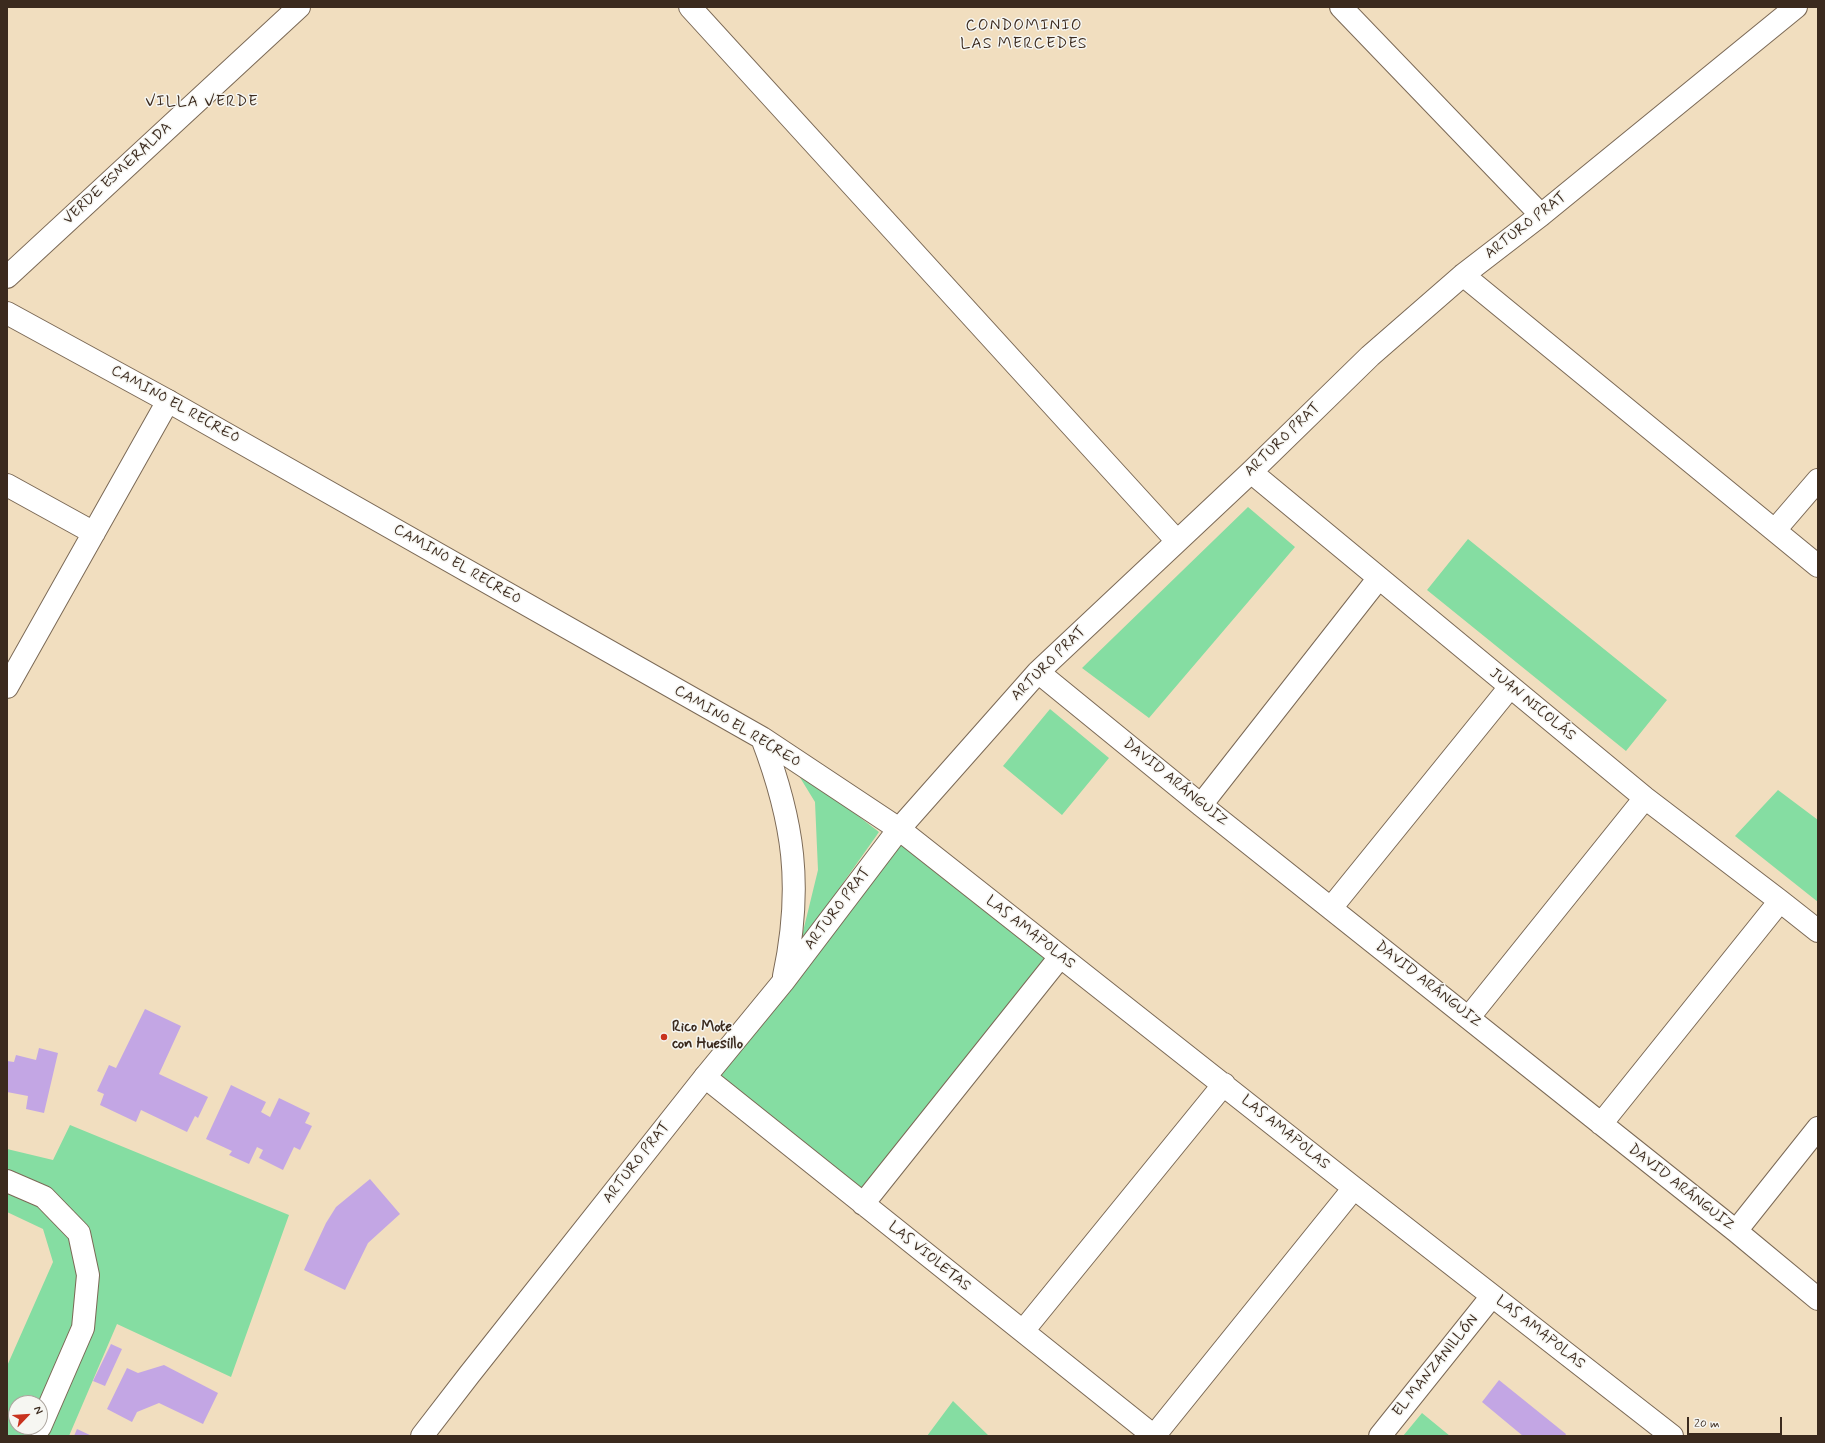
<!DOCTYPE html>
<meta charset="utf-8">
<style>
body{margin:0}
#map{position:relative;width:1825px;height:1443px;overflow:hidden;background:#f1debf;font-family:Mynerve,sans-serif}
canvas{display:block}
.frame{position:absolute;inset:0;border:8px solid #3b2a1e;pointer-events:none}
.north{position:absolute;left:8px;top:1395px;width:40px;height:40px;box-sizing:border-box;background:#f6f6f2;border:1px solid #aba49d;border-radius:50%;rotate:65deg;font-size:11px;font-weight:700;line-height:16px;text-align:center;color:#3b2a1e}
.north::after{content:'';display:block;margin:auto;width:14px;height:18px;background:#c8321e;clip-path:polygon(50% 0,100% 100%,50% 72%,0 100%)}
.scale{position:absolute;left:1687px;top:1417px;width:95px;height:18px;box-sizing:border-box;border:2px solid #3b2a1e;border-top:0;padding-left:5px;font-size:12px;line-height:14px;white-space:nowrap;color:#3b2a1e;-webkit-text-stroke:3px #f6f6f2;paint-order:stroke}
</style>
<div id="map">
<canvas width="1825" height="1443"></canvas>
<div class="frame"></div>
<div class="north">N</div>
<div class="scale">20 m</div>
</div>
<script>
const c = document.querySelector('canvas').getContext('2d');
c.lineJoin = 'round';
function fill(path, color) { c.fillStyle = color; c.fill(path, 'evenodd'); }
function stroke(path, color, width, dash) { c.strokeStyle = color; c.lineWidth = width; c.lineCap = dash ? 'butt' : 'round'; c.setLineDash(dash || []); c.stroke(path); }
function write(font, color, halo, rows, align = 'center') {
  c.font = font + ' Mynerve,sans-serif'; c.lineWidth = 3; c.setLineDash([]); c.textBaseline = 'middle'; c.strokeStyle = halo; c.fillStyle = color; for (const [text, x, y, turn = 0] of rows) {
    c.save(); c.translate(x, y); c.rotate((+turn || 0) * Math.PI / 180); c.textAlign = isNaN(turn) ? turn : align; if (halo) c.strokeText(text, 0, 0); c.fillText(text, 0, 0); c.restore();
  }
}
fill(new Path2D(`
 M 1248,507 L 1295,547 L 1149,718 L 1082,668 Z
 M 1468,539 L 1667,700 L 1626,751 L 1427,590 Z
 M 1050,709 L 1109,758 L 1062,815 L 1003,766 Z
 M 793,766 L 879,832 L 800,944 L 818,870 L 815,802 Z
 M 1778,790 L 1818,820 L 1818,902 L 1735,836 Z
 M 899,829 L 1060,957 L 863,1204 L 705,1077 Z
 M 70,1125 L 289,1215 L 231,1377 L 117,1324 L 69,1436 L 7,1436 L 7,1366 L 53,1262 L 43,1229 L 7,1212 L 7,1149 L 53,1160 ZM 16,1403 L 40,1403 L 40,1427 L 16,1427 Z
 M 953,1401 L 989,1436 L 927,1436 Z
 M 1422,1413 L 1450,1436 L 1403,1436 Z`), '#85dda2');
fill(new Path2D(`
 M 145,1009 L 181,1026 L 159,1074 L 208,1097 L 198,1118 L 195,1116 L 187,1132 L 141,1110 L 136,1122 L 100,1105 L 104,1094 L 97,1091 L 109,1065 L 116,1068 Z
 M 39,1048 L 58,1053 L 44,1113 L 26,1109 L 28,1096 L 7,1092 L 7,1061 L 14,1062 L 16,1055 L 36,1060 Z
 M 231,1085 L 266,1102 L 261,1112 L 270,1117 L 279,1098 L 310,1113 L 305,1123 L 312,1126 L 300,1150 L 294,1147 L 283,1170 L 259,1158 L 263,1150 L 257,1147 L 249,1164 L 229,1155 L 232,1151 L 206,1139 Z
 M 370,1179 L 400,1214 L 368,1243 L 345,1290 L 304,1270 L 326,1223 L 336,1207 Z
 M 111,1344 L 122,1349 L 105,1386 L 93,1381 Z
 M 164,1365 L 218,1393 L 203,1424 L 159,1403 L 137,1412 L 132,1422 L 107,1409 L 127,1368 L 138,1373 Z
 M 1499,1380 L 1566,1434 L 1565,1436 L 1523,1436 L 1482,1402 Z
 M 77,1429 L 92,1436 L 74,1436 Z`), '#c3a6e4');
const street = new Path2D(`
 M 690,7 L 1177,541
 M 1341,7 L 1541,215
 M 1463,275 L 1818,566
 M 7,277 L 299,7
 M 1251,472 L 1645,798 L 1780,901 L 1818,931
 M 7,485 L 94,533
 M 1775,530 L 1818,480
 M 1038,672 L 1201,805 L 1736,1231 L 1818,1299
 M 7,687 L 168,401
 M 1201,805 L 1378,579
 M 1331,908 L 1510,687
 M 1469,1017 L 1645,798
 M 705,1077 L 1154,1436
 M 1601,1124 L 1780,901
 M 7,1181 L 44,1197 L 79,1233 L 88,1275 L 83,1328 L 40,1427
 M 863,1204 L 1060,957
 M 1736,1231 L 1818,1128
 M 1023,1331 L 1224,1084
 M 1154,1436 L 1354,1188
 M 1380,1436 L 1492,1296
 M 1672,1436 L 1354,1188 L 899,829 L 1038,672 L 1251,472 L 1370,356 L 1463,275 L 1541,215 L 1796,7`);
const secondary = new Path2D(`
 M 7,313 L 168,401 L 762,738 L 899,829 L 783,982 L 705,1077 L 469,1375 L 422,1436
 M 762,738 C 794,822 803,887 784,976`);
stroke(street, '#7b6956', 24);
stroke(secondary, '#7b6956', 24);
stroke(street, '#fff', 22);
stroke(secondary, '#fff', 22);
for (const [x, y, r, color] of [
 [664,1037,4,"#c8321e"]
]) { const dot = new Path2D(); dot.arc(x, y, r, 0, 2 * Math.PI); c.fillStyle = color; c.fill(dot); stroke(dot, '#f6f6f2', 1.5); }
write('15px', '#3b2a1e', '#f6f6f2', [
 ["VERDE ESMERALDA",118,174,-43],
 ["ARTURO PRAT",1526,226,-38],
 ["CAMINO EL RECREO",175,405,29],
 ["ARTURO PRAT",1283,440,-44],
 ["CAMINO EL RECREO",457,565,30],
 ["ARTURO PRAT",1049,664,-45],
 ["JUAN NICOLÁS",1532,705,39],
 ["CAMINO EL RECREO",737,727,31],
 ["DAVID ARÁNGUIZ",1175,783,39],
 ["ARTURO PRAT",838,909,-53],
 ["LAS AMAPOLAS",1030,933,38],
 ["DAVID ARÁNGUIZ",1428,985,38],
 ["LAS AMAPOLAS",1285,1133,39],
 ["ARTURO PRAT",637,1163,-52],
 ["DAVID ARÁNGUIZ",1681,1188,38],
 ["LAS VIOLETAS",929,1257,39],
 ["LAS AMAPOLAS",1540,1333,38],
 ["EL MANZANILLÓN",1436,1366,-51]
]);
write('bold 15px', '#3b2a1e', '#f6f6f2', [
 ["Rico Mote",672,1028],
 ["con Huesillo",672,1045]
], 'left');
c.letterSpacing = '1px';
write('16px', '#3b2a1e', '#f6f6f2', [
 ["CONDOMINIO",1024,27],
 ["LAS MERCEDES",1024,45],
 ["VILLA VERDE",202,103]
]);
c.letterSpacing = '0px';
</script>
